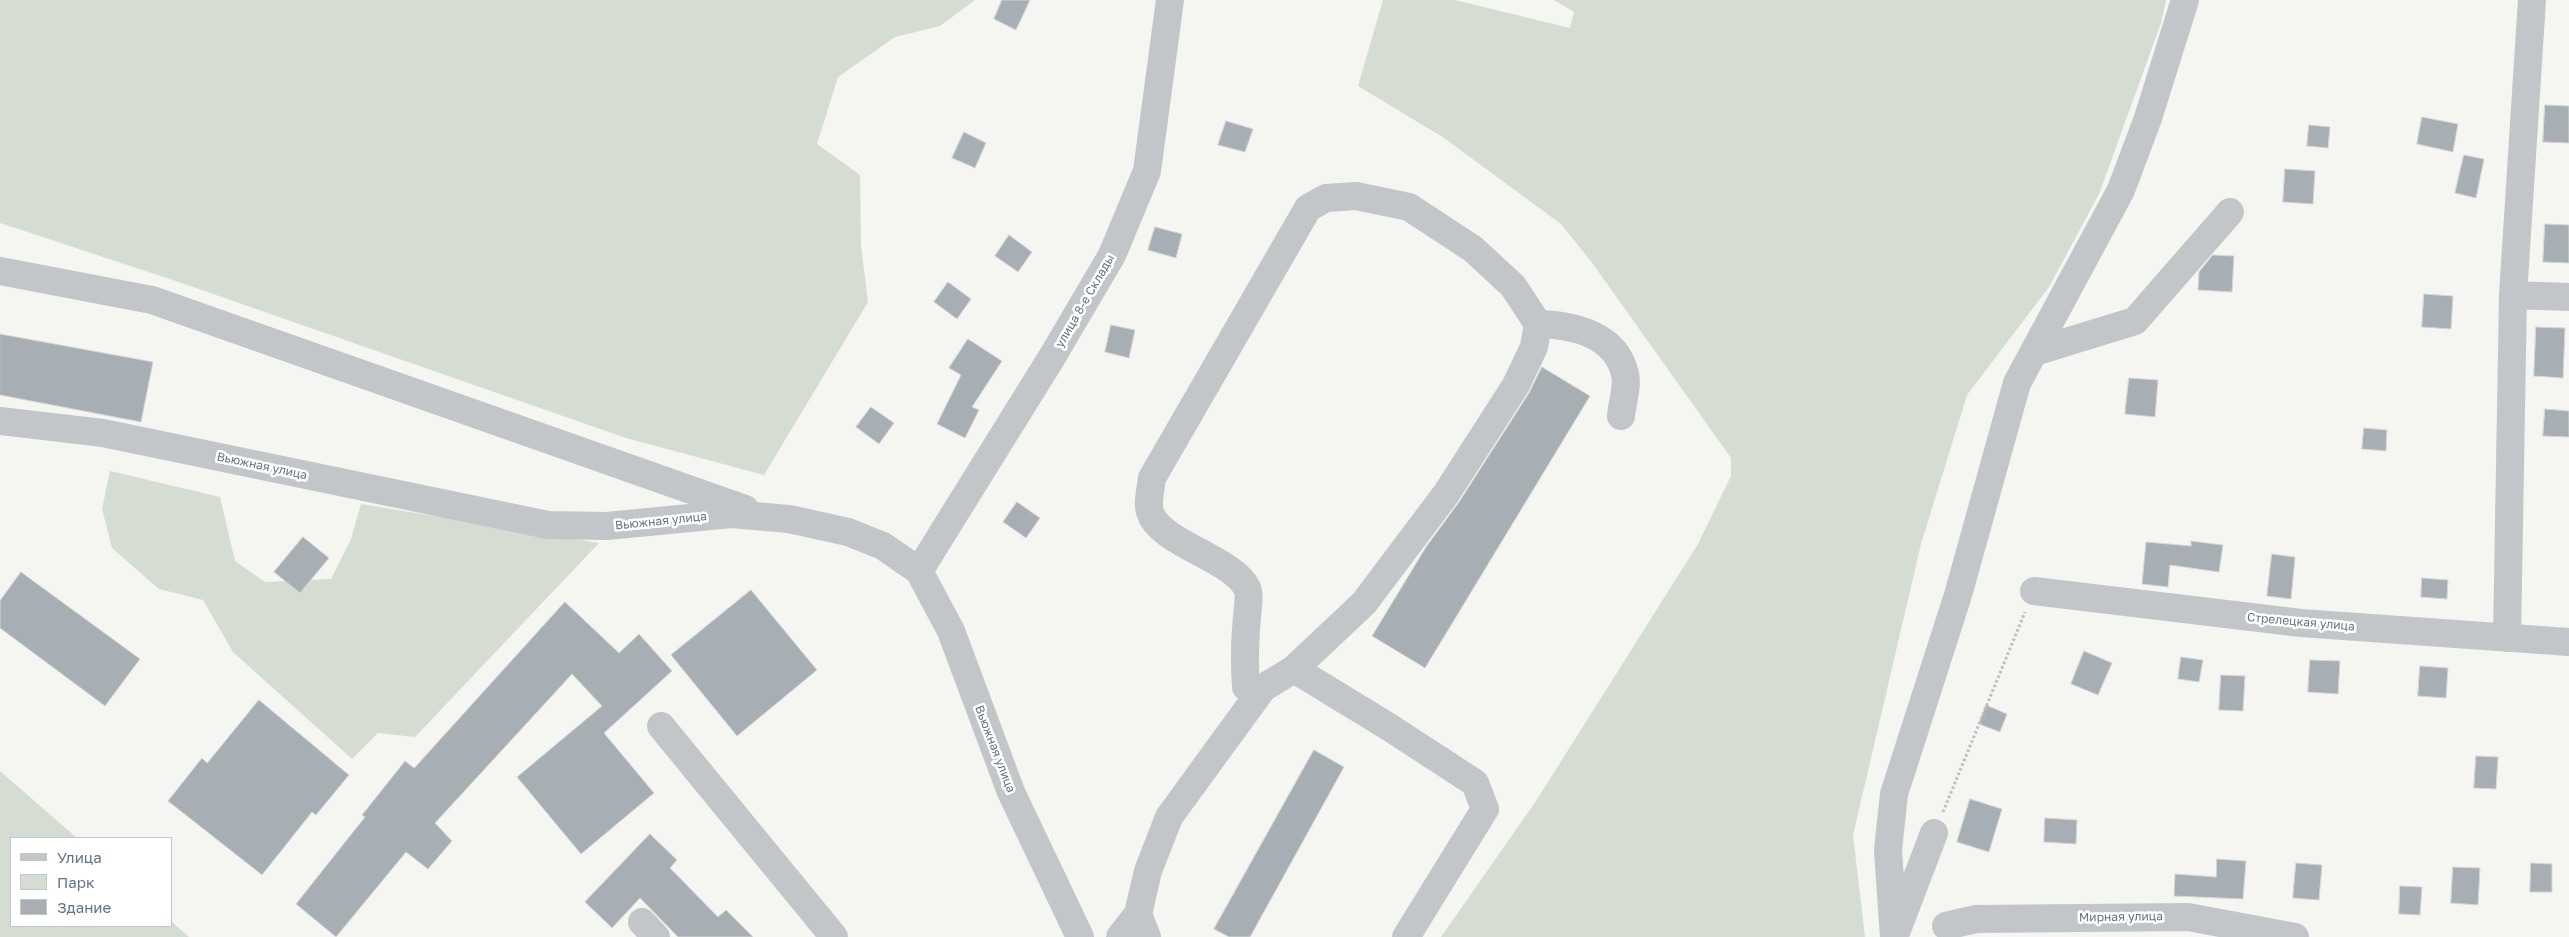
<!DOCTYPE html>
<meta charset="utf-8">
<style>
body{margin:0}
#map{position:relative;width:2569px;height:937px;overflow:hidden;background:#f5f5f1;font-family:"Golos Text",sans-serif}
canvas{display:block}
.legend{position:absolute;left:10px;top:837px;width:162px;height:90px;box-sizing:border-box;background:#fff;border:1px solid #c1c7cd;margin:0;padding:6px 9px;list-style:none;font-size:15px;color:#647482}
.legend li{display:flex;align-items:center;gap:10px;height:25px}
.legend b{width:25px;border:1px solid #c1c7cd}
</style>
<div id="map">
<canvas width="2569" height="937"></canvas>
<ul class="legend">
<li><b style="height:6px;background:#c2c6c9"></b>Улица</li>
<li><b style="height:14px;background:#d5dcd2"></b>Парк</li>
<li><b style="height:14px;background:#a7afb4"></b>Здание</li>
</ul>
</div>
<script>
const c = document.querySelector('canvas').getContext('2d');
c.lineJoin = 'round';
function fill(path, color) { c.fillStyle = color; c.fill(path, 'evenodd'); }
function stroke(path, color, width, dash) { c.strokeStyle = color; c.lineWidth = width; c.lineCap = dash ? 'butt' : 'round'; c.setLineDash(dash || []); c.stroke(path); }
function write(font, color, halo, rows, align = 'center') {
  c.font = font + ' "Golos Text",sans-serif'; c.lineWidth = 5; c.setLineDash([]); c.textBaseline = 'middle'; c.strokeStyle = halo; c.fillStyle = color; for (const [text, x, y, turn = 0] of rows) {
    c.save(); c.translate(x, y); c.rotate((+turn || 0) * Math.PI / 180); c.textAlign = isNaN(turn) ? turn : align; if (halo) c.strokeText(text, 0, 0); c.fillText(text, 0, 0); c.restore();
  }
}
fill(new Path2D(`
 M 0,0 L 975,0 L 940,26 L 895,37 L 838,77 L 817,144 L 860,175 L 861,246 L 868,302 L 764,475 L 626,438 L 173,280 L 0,223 Z
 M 1383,0 L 1455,0 L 1570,28 L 1574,12 L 1554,0 L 2166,0 L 2161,23 L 2099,194 L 2049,287 L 1967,395 L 1921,544 L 1853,835 L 1865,937 L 1441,937 L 1536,801 L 1698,544 L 1731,476 L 1731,458 L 1593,264 L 1561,224 L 1444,138 L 1358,86 Z
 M 110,471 L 220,497 L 235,561 L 265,582 L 331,579 L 351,539 L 361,504 L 599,543 L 415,737 L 378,733 L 352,759 L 233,652 L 203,600 L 159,589 L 112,548 L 102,509 Z
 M 0,771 L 77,838 L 11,838 L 11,926 L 171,926 L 171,921 L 189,937 L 0,937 Z`), '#d5dcd2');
const building = new Path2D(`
 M 1002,0 L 1030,0 L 1016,30 L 994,19 Z
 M 2545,105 L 2569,106 L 2569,143 L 2543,142 Z
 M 2422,117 L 2458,124 L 2453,152 L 2417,144 Z
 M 1226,121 L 1253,129 L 1245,152 L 1218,145 Z
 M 2309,125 L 2330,127 L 2328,148 L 2307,146 Z
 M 964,132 L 986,143 L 975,168 L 952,158 Z
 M 2464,155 L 2484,159 L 2476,198 L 2455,193 Z
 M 2285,169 L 2315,171 L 2313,204 L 2283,202 Z
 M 2545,224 L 2569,225 L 2569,263 L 2543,262 Z
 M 1155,227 L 1182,234 L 1176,258 L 1148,250 Z
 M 1009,235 L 1032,252 L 1018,272 L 995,256 Z
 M 2213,255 L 2234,256 L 2232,292 L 2198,290 L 2199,272 Z
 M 948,282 L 971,299 L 957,319 L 934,302 Z
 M 2424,294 L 2453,296 L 2451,329 L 2422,327 Z
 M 1111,325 L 1135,330 L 1129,358 L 1105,352 Z
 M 2536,327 L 2565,328 L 2563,378 L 2534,376 Z
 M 0,334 L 153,362 L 141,422 L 0,395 Z
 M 968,339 L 1002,361 L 972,407 L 979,410 L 965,438 L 937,424 L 961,375 L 949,368 Z
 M 1542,367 L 1590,396 L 1425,668 L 1372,636 L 1426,547 L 1459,502 L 1529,393 Z
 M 2129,378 L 2158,380 L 2155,417 L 2125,414 Z
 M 871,407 L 894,423 L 879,444 L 856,427 Z
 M 2545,409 L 2569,411 L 2569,437 L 2543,436 Z
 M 2364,428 L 2387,430 L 2386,451 L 2362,449 Z
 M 1017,502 L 1040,518 L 1026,538 L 1003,522 Z
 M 303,537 L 329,558 L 300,593 L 274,572 Z
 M 2191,541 L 2223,545 L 2219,572 L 2170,565 L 2168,587 L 2142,584 L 2146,542 L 2191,546 Z
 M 2272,554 L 2295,557 L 2291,599 L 2267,596 Z
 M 21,572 L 140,659 L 105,706 L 0,628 L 0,601 Z
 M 2422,578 L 2448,580 L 2447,599 L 2421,597 Z
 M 751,590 L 817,670 L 737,736 L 671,655 Z
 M 565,602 L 619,653 L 639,634 L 672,671 L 604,733 L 654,793 L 581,854 L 517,777 L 602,706 L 572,674 L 435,823 L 452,841 L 428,869 L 406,852 L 336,937 L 296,904 L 365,817 L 362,815 L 405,761 L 414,768 Z
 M 2084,651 L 2112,663 L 2098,695 L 2071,684 Z
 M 2181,657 L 2203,660 L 2199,682 L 2178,679 Z
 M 2310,660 L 2340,661 L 2338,694 L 2308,692 Z
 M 2420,666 L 2448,668 L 2446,698 L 2418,696 Z
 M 2221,675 L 2245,676 L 2243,711 L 2219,710 Z
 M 259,700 L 349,775 L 316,815 L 312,812 L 262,875 L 168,801 L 202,758 L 207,763 Z
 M 1986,705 L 2007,714 L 2000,732 L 1979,724 Z
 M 1314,750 L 1344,767 L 1250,937 L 1229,937 L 1214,929 Z
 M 2476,756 L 2498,757 L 2496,789 L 2474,788 Z
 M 1970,799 L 2002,809 L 1989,852 L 1957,842 Z
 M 2045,818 L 2077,820 L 2076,844 L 2044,842 Z
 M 650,834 L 677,860 L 670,868 L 718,917 L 726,910 L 753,937 L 678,937 L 640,898 L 612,928 L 585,902 Z
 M 2217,859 L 2246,861 L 2243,899 L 2174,896 L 2175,874 L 2216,877 Z
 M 2296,863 L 2322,865 L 2319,900 L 2293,898 Z
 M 2531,863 L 2552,864 L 2552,892 L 2530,892 Z
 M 2453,867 L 2480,868 L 2478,905 L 2451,903 Z
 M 2400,886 L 2422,887 L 2420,915 L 2399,914 Z`);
fill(building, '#a7afb4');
stroke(building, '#d6d6d4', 1);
stroke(new Path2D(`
 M 1943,812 L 2025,612`), '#bcbec0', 3, [2.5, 2.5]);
stroke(new Path2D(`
 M 0,271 L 152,300 L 745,509
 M 2513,295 L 2569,297
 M 1538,324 C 1573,325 1616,334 1625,374 C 1628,385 1622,404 1621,416
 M 2034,352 L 2135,321 L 2230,212
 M 0,421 L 103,433 L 548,525 L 607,526 L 731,514 L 789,519 L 848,532 L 883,546 L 919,571 L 951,631 L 1011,792 L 1080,937
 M 919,571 L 1052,357 L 1112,255 L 1147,171 L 1170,0
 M 2034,591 L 2301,623 L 2569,642
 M 2507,638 L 2513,295 L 2532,0
 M 1294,669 L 1389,727 L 1475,783 L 1485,809 L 1406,937
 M 661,726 L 834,937
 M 1138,914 L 1148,871 L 1169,817 L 1263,688 L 1294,669 L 1364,603 L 1446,494 L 1516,385 L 1534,347 L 1538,324 L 1513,286 L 1473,249 L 1409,207 L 1356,196 L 1326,198 L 1308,208 L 1152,478 C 1151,488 1147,502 1150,512 C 1159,543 1232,558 1247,588 C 1250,594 1248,601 1248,607 C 1245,634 1244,660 1246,687 L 1263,688
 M 642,922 L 656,937
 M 1946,926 L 1976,919 L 2188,917 L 2295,937
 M 1897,930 L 1934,833
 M 1120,937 L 1138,914 L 1147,937
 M 1894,937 L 1888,850 L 1894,794 L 1958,595 L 2017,383 L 2121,190 L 2148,118 L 2185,0`), '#c2c6c9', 28);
write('12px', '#647482', '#fff', [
 ["улица 8-е Склады",1085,301,-60],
 ["Вьюжная улица",262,466,12],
 ["Вьюжная улица",661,521,-6],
 ["Стрелецкая улица",2301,622,5],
 ["Вьюжная улица",995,749,69],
 ["Мирная улица",2121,917,-1]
]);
</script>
